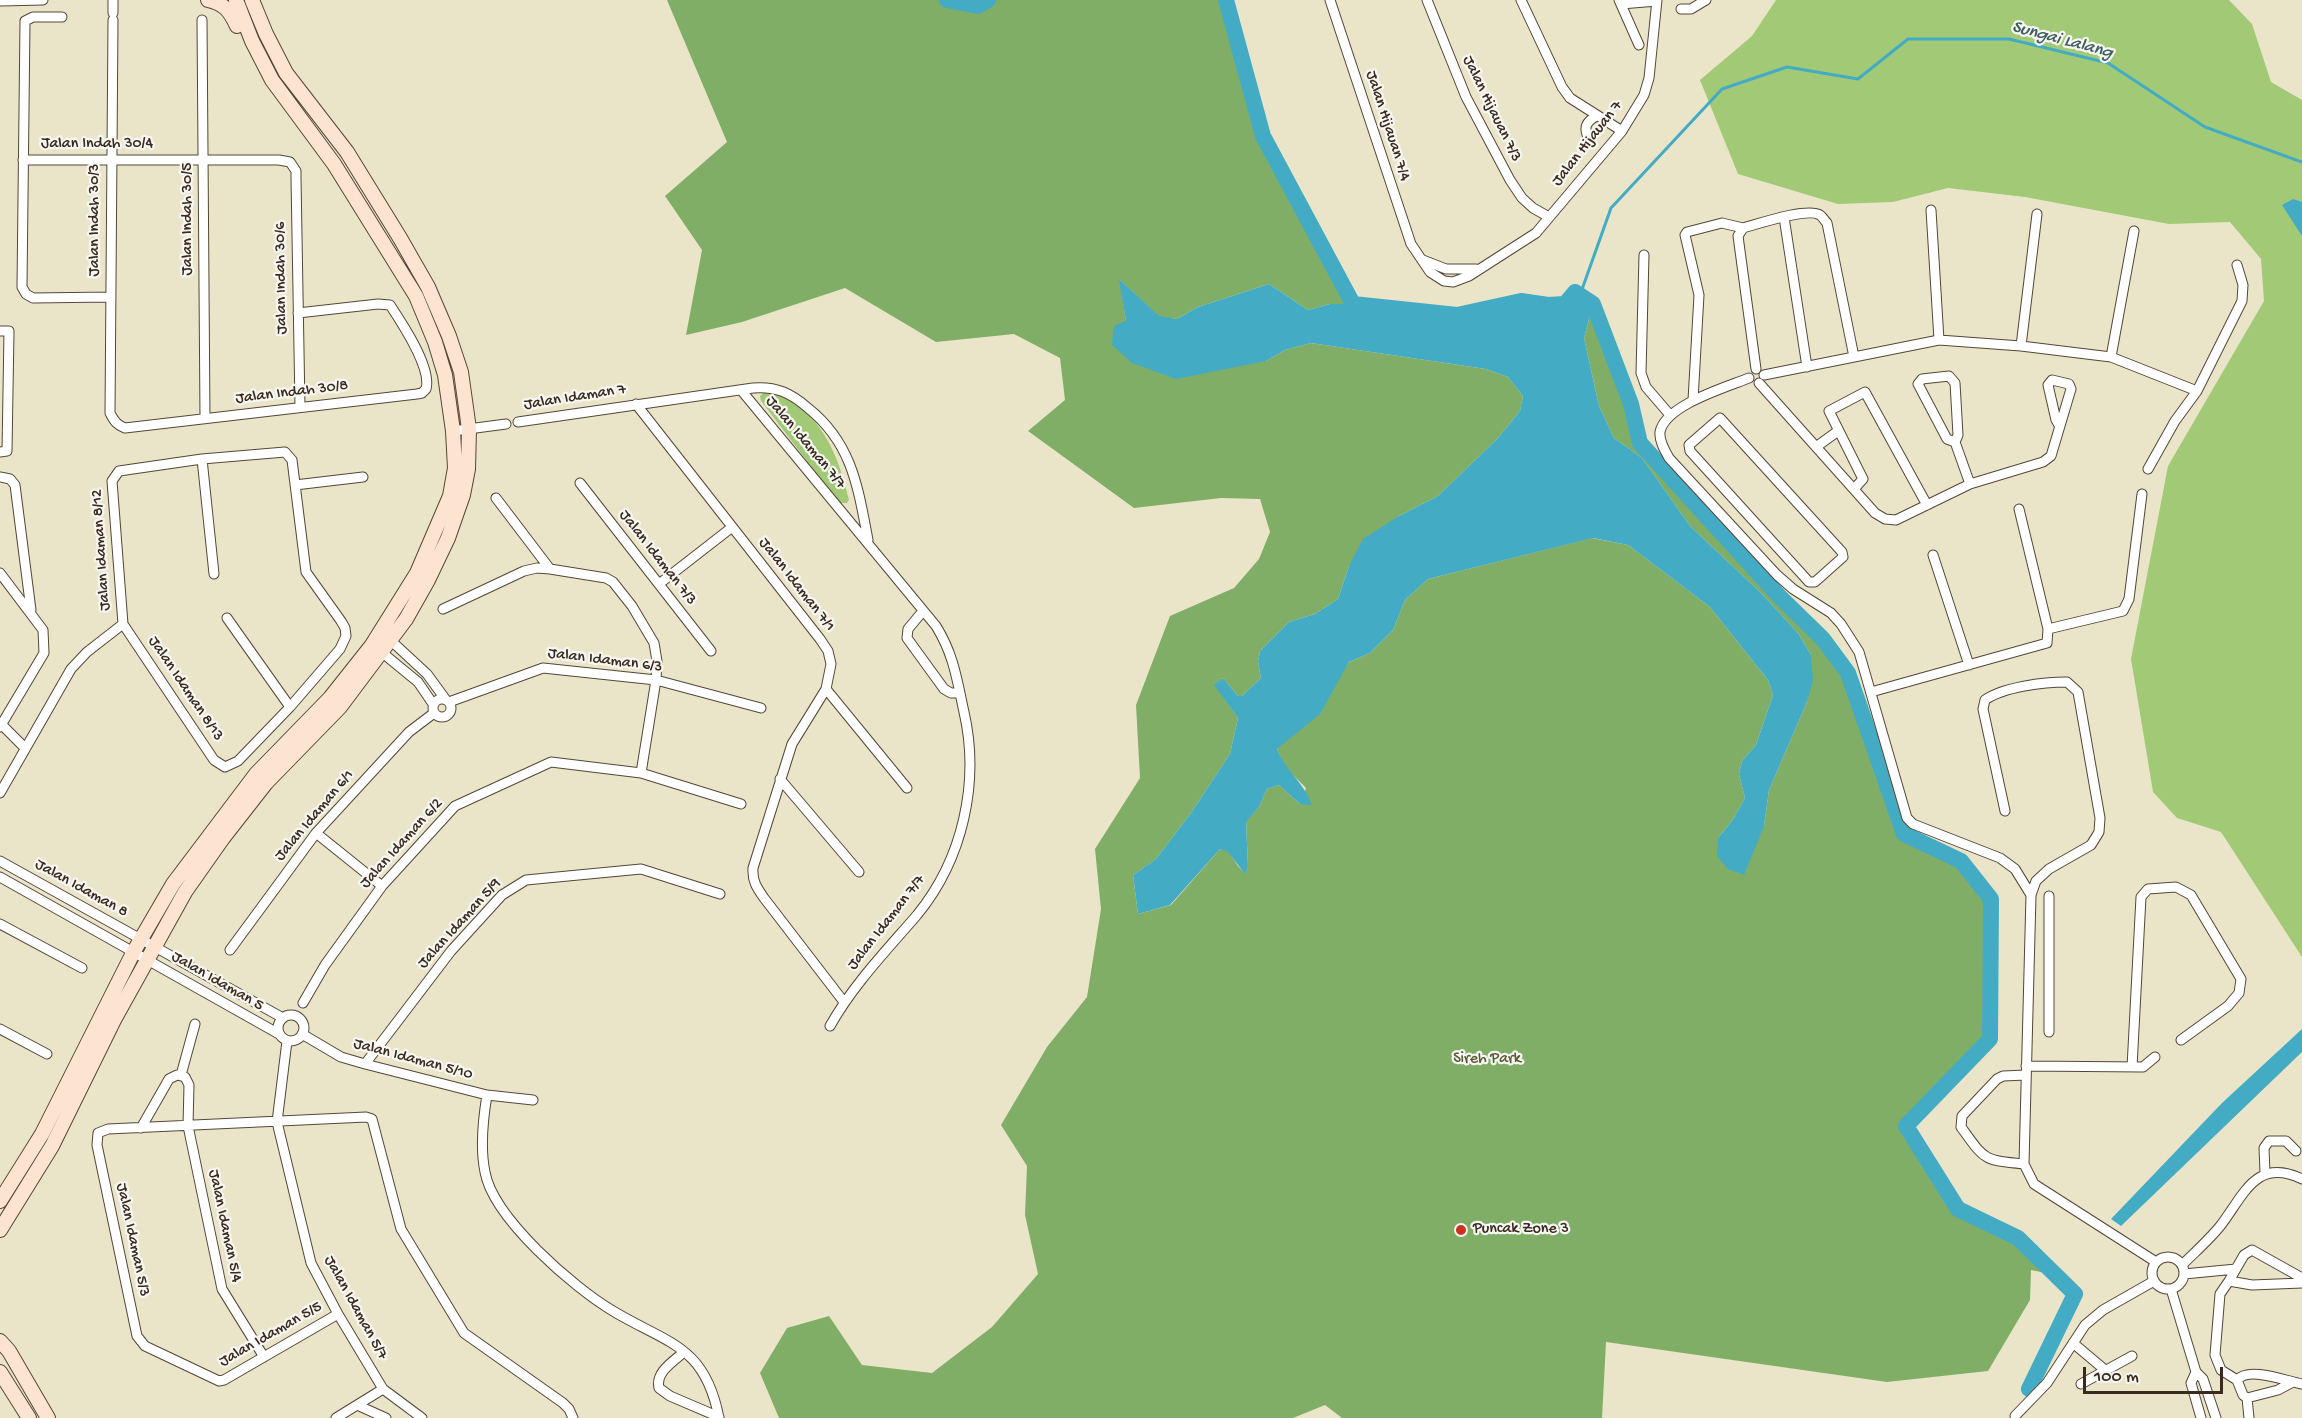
<!DOCTYPE html>
<style>
body{margin:0}
#map{position:relative;width:2302px;height:1418px;overflow:hidden;background:#eae5c9;font-family:"Gochi Hand",sans-serif}
canvas{display:block}
.scale{position:absolute;left:2083px;top:1367px;width:140px;height:27px;box-sizing:border-box;border:3px solid #3b2a1e;border-top:0;padding-left:8px;font-size:18px;line-height:21px;white-space:nowrap;color:#3b2a1e;-webkit-text-stroke:4px #f6f6f2;paint-order:stroke}
</style>
<div id="map">
<canvas width="2302" height="1418"></canvas>
<div class="scale">100 m</div>
</div>
<script>
const c = document.querySelector('canvas').getContext('2d');
c.lineJoin = 'round';
function fill(path, color) { c.fillStyle = color; c.fill(path, 'evenodd'); }
function stroke(path, color, width, dash) { c.strokeStyle = color; c.lineWidth = width; c.lineCap = dash ? 'butt' : 'round'; c.setLineDash(dash || []); c.stroke(path); }
function write(font, color, halo, rows, align = 'center') {
  c.font = font + ' "Gochi Hand",sans-serif'; c.lineWidth = 4.5; c.setLineDash([]); c.textBaseline = 'middle'; c.strokeStyle = halo; c.fillStyle = color; for (const [text, x, y, turn = 0] of rows) {
    c.save(); c.translate(x, y); c.rotate((+turn || 0) * Math.PI / 180); c.textAlign = isNaN(turn) ? turn : align; if (halo) c.strokeText(text, 0, 0); c.fillText(text, 0, 0); c.restore();
  }
}
fill(new Path2D(`
 M 1776,0 L 2229,0 L 2252,24 L 2271,82 L 2302,100 L 2302,957 L 2221,832 L 2177,818 L 2153,792 L 2131,659 L 2168,466 L 2264,301 L 2261,259 L 2230,222 L 2169,224 L 2025,197 L 1948,188 L 1893,202 L 1838,204 L 1738,174 L 1700,80 L 1752,36 Z
 M 764,392 C 768,392 774,391 778,392 C 783,393 790,399 794,402 C 827,426 840,462 849,500 L 847,503 L 839,503 L 761,401 L 760,396 Z`), '#a2ca76');
fill(new Path2D(`
 M 667,0 L 947,0 L 978,6 L 988,0 L 1226,0 L 1263,136 L 1353,304 L 1330,304 L 1308,310 L 1269,284 L 1198,307 L 1177,319 L 1159,317 L 1120,280 L 1126,321 L 1266,361 L 1285,350 L 1311,343 L 1486,369 L 1508,377 L 1523,396 L 1520,411 L 1498,438 L 1438,496 L 1399,516 L 1349,566 L 1338,599 L 1315,614 L 1289,622 L 1260,651 L 1258,662 L 1261,678 L 1242,696 L 1238,696 L 1223,678 L 1215,685 L 1238,718 L 1230,754 L 1191,813 L 1156,859 L 1133,875 L 1138,914 L 1171,905 L 1220,849 L 1228,851 L 1238,866 L 1245,873 L 1248,867 L 1246,821 L 1259,807 L 1267,789 L 1279,785 L 1300,804 L 1306,788 L 1285,767 L 1277,749 L 1335,685 L 1349,662 L 1370,653 L 1393,630 L 1405,600 L 1428,579 L 1592,538 L 1628,545 L 1710,607 L 1768,680 L 1773,695 L 1756,745 L 1742,761 L 1739,774 L 1745,798 L 1732,821 L 1718,838 L 1764,826 L 1769,790 L 1807,702 L 1811,655 L 1798,633 L 1760,592 L 1690,526 L 1642,458 L 1614,438 L 1599,406 L 1584,338 L 1593,304 L 1631,404 L 1640,443 L 1780,597 L 1823,639 L 1848,673 L 1904,834 L 1961,861 L 1991,899 L 1990,1039 L 1906,1126 L 1958,1209 L 2018,1238 L 2056,1275 L 2031,1270 L 2030,1300 L 1988,1371 L 1887,1382 L 1606,1342 L 1602,1418 L 1342,1418 L 1325,1405 L 1293,1418 L 779,1418 L 760,1373 L 787,1328 L 829,1316 L 862,1365 L 932,1373 L 992,1327 L 1038,1274 L 1025,1215 L 1027,1166 L 1001,1125 L 1047,1047 L 1087,997 L 1101,909 L 1095,849 L 1140,778 L 1136,705 L 1170,616 L 1234,588 L 1259,559 L 1270,532 L 1260,499 L 1221,498 L 1134,508 L 1028,431 L 1065,400 L 1060,358 L 1014,334 L 936,342 L 845,288 L 742,322 L 686,335 L 702,250 L 665,196 L 727,142 Z`), '#81ae67');
fill(new Path2D(`
 M 2293,199 L 2302,202 L 2302,236 L 2282,205 Z
 M 1119,279 L 1159,316 L 1177,319 L 1198,307 L 1269,284 L 1308,310 L 1330,304 L 1353,304 L 1457,315 L 1521,301 L 1548,305 L 1565,304 L 1575,292 L 1593,304 L 1584,338 L 1599,406 L 1614,438 L 1642,458 L 1690,526 L 1760,592 L 1798,633 L 1811,655 L 1813,681 L 1807,702 L 1769,790 L 1764,826 L 1744,875 L 1728,869 L 1717,856 L 1718,838 L 1732,821 L 1745,798 L 1739,774 L 1742,761 L 1756,745 L 1773,695 L 1768,680 L 1710,607 L 1628,545 L 1593,538 L 1428,579 L 1405,600 L 1393,630 L 1370,653 L 1349,662 L 1320,714 L 1277,749 C 1287,773 1303,781 1312,805 L 1300,804 L 1279,785 L 1267,789 L 1259,807 L 1246,822 L 1248,867 L 1245,874 L 1228,852 L 1220,849 L 1170,905 L 1138,914 L 1133,875 L 1156,859 L 1191,813 L 1230,754 L 1238,718 L 1214,685 L 1223,678 L 1238,696 L 1242,696 L 1261,678 L 1258,662 L 1260,651 L 1289,622 L 1315,614 L 1338,599 L 1349,566 L 1363,539 L 1399,516 L 1438,496 L 1498,438 L 1520,411 L 1523,396 L 1508,377 L 1486,369 L 1311,343 L 1285,350 L 1266,361 L 1176,379 L 1132,363 L 1112,345 L 1114,326 L 1126,321 Z
 M 2302,1029 L 2302,1052 L 2121,1226 L 2111,1219 L 2222,1103 Z`), '#44abc4');
stroke(new Path2D(`
 M 1580,295 L 1611,208 L 1722,89 L 1787,67 L 1858,79 L 1908,39 L 2009,39 L 2108,63 L 2205,127 L 2302,162`), '#44abc4', 3);
stroke(new Path2D(`
 M 947,0 L 978,6 L 988,0
 M 1226,0 L 1263,136 L 1353,304 L 1457,315 L 1521,301 L 1548,305 L 1565,304 L 1575,292 L 1593,304 L 1631,404 L 1640,443 L 1780,597 L 1823,639 L 1848,673 L 1904,834 L 1961,861 L 1991,899 L 1990,1039 L 1906,1126 L 1958,1209 L 2018,1238 L 2075,1294 L 2029,1389`), '#44abc4', 16);
const street = new Path2D(`
 M 1330,0 L 1411,244 L 1430,272 L 1444,281 L 1453,282 L 1469,276 L 1536,233 L 1622,131 L 1644,95 L 1649,78 L 1657,0
 M 1427,0 L 1466,97 L 1510,180 L 1522,198 L 1533,208 L 1549,217
 M 1521,0 L 1562,87 L 1570,98 L 1622,131
 M 1619,0 L 1639,45
 M 0,1 L 43,0
 M 1621,4 L 1657,1
 M 1681,9 L 1691,9 L 1706,0
 M 113,13 L 113,0
 M 62,17 L 33,17 L 25,21 L 22,287 L 26,294 L 33,298 L 111,297
 M 113,20 L 110,413 C 114,421 117,425 125,428 L 417,394 L 422,393 L 426,389 C 432,368 402,323 390,305 L 378,304 L 298,313
 M 202,20 L 205,418
 M 1589,139 C 1583,128 1586,121 1597,116
 M 23,160 L 279,160 L 290,162 L 296,171 L 296,178 L 300,407
 M 1931,210 L 1939,340
 M 1784,217 L 1807,367
 M 1644,255 L 1641,373 L 1646,387 L 1670,415
 M 1423,260 L 1446,269 L 1476,269
 M 0,331 L 9,331 L 7,451 L 0,452
 M 2021,346 L 2037,214
 M 2111,357 L 2134,231
 M 1756,369 L 1738,236 L 1743,228 C 1758,224 1807,207 1820,215 C 1823,217 1824,220 1827,223 L 1854,357
 M 1764,375 L 1939,340 L 2021,346 L 2111,357 L 2197,391
 M 1749,378 C 1727,387 1665,405 1660,432 C 1659,441 1665,451 1669,458 L 1777,575 L 1793,589 L 1831,613 L 1841,624 L 1859,652 L 1907,818 L 1913,824 L 2000,858 L 2015,869 L 2031,895
 M 1759,383 L 1875,513 L 1885,519 L 1896,520 L 1970,484 L 2043,462 L 2051,456 L 2071,389 L 2069,384 L 2052,380 L 2048,385 L 2056,420 L 2059,425
 M 741,390 L 936,626 C 954,655 957,680 964,712 C 980,782 963,859 917,915 C 886,951 853,985 830,1026
 M 1693,400 L 1699,295 L 1685,235 L 1687,232 L 1722,223 L 1743,228
 M 636,404 L 820,639 L 828,651 L 831,664 L 826,689 L 792,744 L 753,868 C 752,881 757,888 764,898 L 844,1002
 M 1720,418 L 1842,552 L 1843,557 L 1815,582 L 1809,582 L 1690,451 L 1689,445 Z
 M 518,422 L 753,388 C 776,386 791,393 808,408 C 852,443 858,487 868,540
 M 453,431 L 506,424
 M 1955,442 L 1947,439 L 1918,384 L 1922,379 L 1949,376 L 1955,383 L 1958,435 L 1955,442 L 1970,484
 M 1816,447 L 1838,431
 M 285,452 L 292,460 L 306,572 L 341,621 L 345,628 L 346,636 L 340,649 L 290,707 L 238,761 L 225,767 L 214,760 L 123,624 L 112,481 L 119,471 L 202,459 Z
 M 202,459 L 214,574
 M 2148,469 L 2175,421 L 2197,391 L 2242,301 L 2243,285 L 2237,265
 M 0,477 L 10,479 L 15,485 L 31,610
 M 580,483 L 711,651
 M 295,485 L 363,477
 M 1854,489 L 1863,479 L 1829,411 L 1865,392 L 1927,505
 M 496,498 L 550,569
 M 1933,555 L 1969,665
 M 0,573 L 43,630 L 44,653 L 0,727
 M 659,584 L 731,528
 M 443,609 L 524,571 L 537,568 L 550,569 L 606,578 L 613,582 L 632,606 L 654,643 L 657,661 L 656,680 L 641,773
 M 923,611 L 908,629 L 907,638 L 944,689 L 951,693 L 960,693
 M 227,618 L 290,707
 M 2048,629 L 2123,611 L 2129,599 L 2142,494
 M 387,637 L 427,674 L 446,700
 M 379,650 L 418,682 L 433,704
 M 826,689 L 907,788
 M 1871,692 L 2047,643 L 2048,629 L 2019,509
 M433 708a9 9 0 1 1 18 0a9 9 0 1 1-18 0Z
 M 449,702 L 543,668 L 656,680 L 761,708
 M 0,723 L 25,748
 M 780,779 L 859,872
 M 0,793 L 71,669 L 87,652 L 123,624
 M 2005,811 L 1983,709 L 1985,700 C 2003,687 2044,682 2067,682 L 2078,692 L 2100,818 L 2099,832 L 2091,845 L 2049,869 L 2036,881 L 2031,895 L 2024,1164 L 2034,1184 L 2156,1262
 M 316,833 L 382,886
 M 0,861 L 283,1018
 M 0,877 L 279,1034
 M 0,924 L 82,968
 M 230,950 L 316,833 L 409,732 L 434,713
 M 303,1003 L 325,965 L 382,886 L 455,806 L 551,762 L 641,773 L 741,804
 M278 1028a13 13 0 1 1 26 0a13 13 0 1 1-26 0Z
 M 0,1029 L 47,1054
 M 2049,1032 L 2049,896
 M 302,1034 L 341,1057 L 365,1064 L 487,1095 L 533,1100
 M 287,1041 L 277,1122 L 311,1263 L 338,1314 L 383,1389 L 422,1418
 M 365,1064 L 451,951 L 502,895 L 526,880 L 641,869 L 720,894
 M 2026,1066 L 2143,1067 L 2155,1057
 M 2132,1067 L 2141,897 L 2148,889 L 2176,887 L 2191,895 L 2241,979 L 2239,993 L 2228,1006 L 2181,1040
 M 181,1075 L 195,1024
 M 487,1095 C 483,1119 480,1148 485,1172 C 493,1218 574,1288 613,1311 C 668,1344 705,1345 719,1418
 M 141,1128 L 169,1079 L 177,1075 L 185,1077 L 189,1085 L 188,1126 L 222,1289 L 264,1357
 M 2024,1164 C 1982,1160 1985,1160 1961,1127 L 1962,1116 L 1997,1079 L 2003,1076 L 2026,1075
 M 2265,1173 L 2264,1148 L 2269,1141 L 2286,1141 L 2296,1151
 M2152 1273a16 16 0 1 1 32 0a16 16 0 1 1-32 0Z
 M 2182,1265 C 2195,1252 2210,1239 2221,1225 C 2244,1195 2256,1157 2302,1179
 M 2184,1274 L 2236,1269
 M 2302,1278 L 2252,1250 L 2244,1255 L 2229,1281 L 2252,1285 L 2302,1283
 M 2229,1281 L 2220,1294 L 2215,1355 L 2221,1370 L 2237,1380
 M 2171,1289 L 2196,1372 L 2203,1379 L 2216,1418
 M 338,1314 L 224,1380 L 219,1381 L 145,1346 L 137,1336 L 97,1145 L 98,1133 L 108,1129 L 366,1117 L 372,1119 L 401,1229 L 464,1333 L 563,1403 L 569,1409 L 573,1418
 M 2073,1343 L 2105,1370
 M 684,1352 C 674,1361 655,1372 659,1388 L 670,1396 L 719,1417
 M 2196,1372 L 2191,1383 L 2201,1418
 M 2237,1380 L 2243,1395 L 2247,1398 L 2278,1390 L 2293,1382
 M 2237,1380 C 2249,1366 2286,1381 2302,1384
 M 2081,1384 L 2132,1356
 M 2247,1398 L 2249,1418
 M 357,1405 L 386,1418
 M 2015,1416 L 2047,1383 L 2085,1325 L 2103,1310 L 2154,1281
 M 336,1418 L 383,1389`);
const secondary = new Path2D(`
 M 208,0 C 225,4 230,11 237,26
 M 0,1201 L 42,1134 L 134,951 L 173,884 L 256,774 L 330,698 L 372,645 L 417,573 L 450,496 L 455,468 L 453,431 L 445,375 L 435,342 L 416,296 L 334,164 L 272,80 L 252,41 L 236,0
 M 0,1230 L 52,1146 L 115,1018 L 185,892 L 223,838 L 266,783 L 340,707 L 406,619 L 428,580 L 448,538 L 463,495 L 468,469 L 469,429 L 461,372 L 449,336 L 428,287 L 400,238 L 347,152 L 286,73 L 266,34 L 252,0
 M 0,1341 L 9,1351 L 48,1418
 M 0,1372 L 29,1418`);
stroke(street, '#554638', 11);
stroke(secondary, '#554638', 16);
stroke(street, '#fff', 9);
stroke(secondary, '#fde4d1', 14);
for (const [x, y, r, color] of [
 [1461,1230,6,"#c8321e"]
]) { const dot = new Path2D(); dot.arc(x, y, r, 0, 2 * Math.PI); c.fillStyle = color; c.fill(dot); stroke(dot, '#f6f6f2', 2); }
write('16px', '#3b2a1e', '#f6f6f2', [
 ["Jalan Hijauan 7/3",1491,109,64],
 ["Jalan Hijauan 7/4",1387,126,72],
 ["Jalan Hijauan 7",1588,144,-52],
 ["Jalan Indah 30/4",97,145],
 ["Jalan Indah 30/5",189,219,-90],
 ["Jalan Indah 30/3",96,220,-90],
 ["Jalan Indah 30/6",282,278,-91],
 ["Jalan Indah 30/8",292,393,-7],
 ["Jalan Idaman 7",575,398,-9],
 ["Jalan Idaman 7/7",805,443,50],
 ["Jalan Idaman 8/12",102,550,-94],
 ["Jalan Idaman 7/3",657,558,52],
 ["Jalan Idaman 7/1",796,585,52],
 ["Jalan Idaman 6/3",605,661,7],
 ["Jalan Idaman 8/13",185,689,56],
 ["Jalan Idaman 6/1",315,816,-50],
 ["Jalan Idaman 6/2",402,844,-48],
 ["Jalan Idaman 8",81,889,29],
 ["Jalan Idaman 7/7",887,923,-52],
 ["Jalan Idaman 5/9",460,924,-48],
 ["Jalan Idaman 5",217,982,30],
 ["Jalan Idaman 5/10",413,1060,15],
 ["Jalan Idaman 5/4",224,1226,78],
 ["Jalan Idaman 5/3",132,1240,78],
 ["Jalan Idaman 5/7",355,1308,61],
 ["Jalan Idaman 5/5",271,1335,-30]
]);
write('16px', '#5a5a38', '#f6f6f2', [
 ["Sireh Park",1487,1060]
]);
write('16px', '#3b2a1e', '#f6f6f2', [
 ["Puncak Zone 3",1473,1230]
], 'left');
write('italic 18px', '#3f5e60', '#f6f6f2', [
 ["Sungai Lalang",2062,41,15]
]);
</script>
